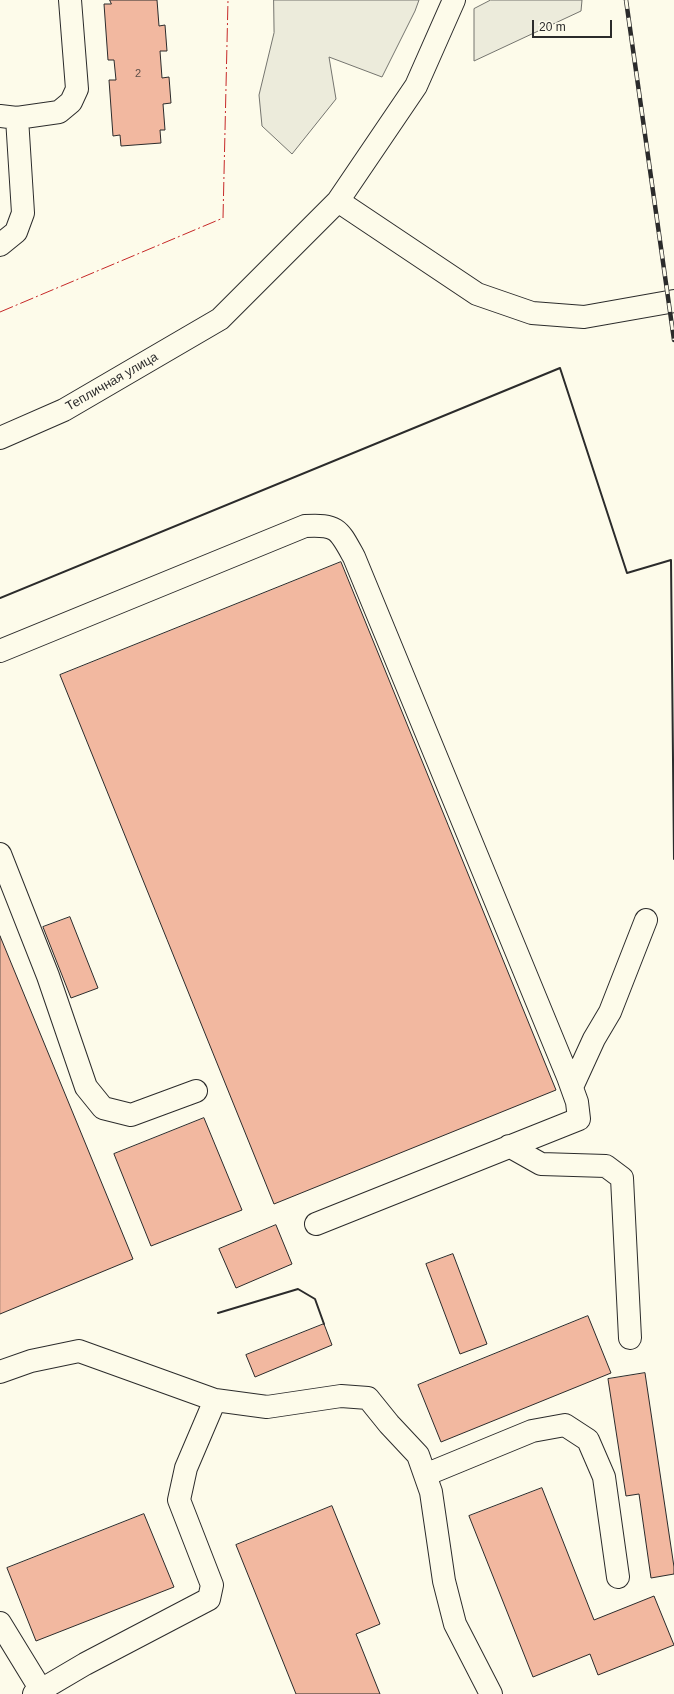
<!DOCTYPE html>
<meta charset="utf-8">
<style>
body{margin:0}
#map{position:relative;width:674px;height:1694px;overflow:hidden;background:#fdfbea;font-family:Helvetica,sans-serif}
canvas{display:block}
.scale{position:absolute;left:532px;top:20px;width:80px;height:18px;box-sizing:border-box;border:2px solid #2b2b2b;border-top:0;padding-left:5px;font-size:12px;line-height:14px;white-space:nowrap;color:#2b2b2b;-webkit-text-stroke:3px #fdfbea;paint-order:stroke}
</style>
<div id="map">
<canvas width="674" height="1694"></canvas>
<div class="scale">20 m</div>
</div>
<script>
const c = document.querySelector('canvas').getContext('2d');
c.lineJoin = 'round';
function fill(path, color) { c.fillStyle = color; c.fill(path, 'evenodd'); }
function stroke(path, color, width, dash) { c.strokeStyle = color; c.lineWidth = width; c.lineCap = dash ? 'butt' : 'round'; c.setLineDash(dash || []); c.stroke(path); }
function write(font, color, halo, rows, align = 'center') {
  c.font = font + ' Helvetica,sans-serif'; c.lineWidth = 3; c.setLineDash([]); c.textBaseline = 'middle'; c.strokeStyle = halo; c.fillStyle = color; for (const [text, x, y, turn = 0] of rows) {
    c.save(); c.translate(x, y); c.rotate((+turn || 0) * Math.PI / 180); c.textAlign = isNaN(turn) ? turn : align; if (halo) c.strokeText(text, 0, 0); c.fillText(text, 0, 0); c.restore();
  }
}
const green = new Path2D(`
 M 274,0 L 419,0 L 415,11 L 382,77 L 329,57 L 336,99 L 292,154 L 262,126 L 259,95 L 274,33 Z
 M 491,0 L 582,0 L 581,11 L 474,61 L 474,9 Z`);
fill(green, '#ecebdb');
stroke(green, '#74746e', 1);
const building = new Path2D(`
 M 110,0 L 157,0 L 159,26 L 165,25 L 167,51 L 160,51 L 162,78 L 169,77 L 171,103 L 163,104 L 165,130 L 160,130 L 161,143 L 121,146 L 120,135 L 113,136 L 109,80 L 116,80 L 114,60 L 108,60 L 104,4 L 111,4 Z
 M 341,562 L 556,1090 L 274,1204 L 60,675 Z
 M 70,917 L 98,988 L 71,998 L 43,927 Z
 M 0,936 L 133,1259 L 0,1314 Z
 M 204,1118 L 242,1210 L 151,1246 L 114,1154 Z
 M 276,1225 L 292,1264 L 236,1288 L 219,1249 Z
 M 453,1254 L 487,1344 L 460,1354 L 426,1264 Z
 M 588,1316 L 611,1373 L 441,1442 L 418,1385 Z
 M 324,1324 L 332,1345 L 255,1377 L 246,1355 Z
 M 645,1373 L 674,1567 L 674,1574 L 651,1578 L 639,1494 L 626,1496 L 608,1379 Z
 M 542,1488 L 594,1620 L 654,1596 L 674,1645 L 598,1675 L 590,1654 L 533,1677 L 469,1516 Z
 M 332,1506 L 380,1624 L 356,1634 L 380,1694 L 296,1694 L 236,1545 Z
 M 144,1514 L 174,1587 L 36,1641 L 7,1568 Z`);
fill(building, '#f2b8a0');
stroke(building, '#2b2b2b', 1);
const minor = new Path2D(`
 M 0,116 L 17,118 L 59,112 L 71,102 L 77,89 L 70,0
 M 338,201 L 477,294 L 532,313 L 584,317 L 674,301
 M 0,245 L 16,232 L 23,213 L 17,118
 M 0,438 L 64,410 L 220,319 L 338,201 L 416,86 L 454,0
 M 0,651 L 305,526 C 338,524 339,530 354,557 L 568,1077 L 577,1102 L 579,1119 L 316,1224
 M 0,854 L 48,976 L 86,1087 L 103,1108 L 131,1115 L 196,1091
 M 572,1087 L 594,1039 L 610,1012 L 646,920
 M 509,1146 L 541,1164 L 606,1166 L 622,1178 L 630,1338
 M 0,1372 L 31,1361 L 79,1351 L 215,1400 L 267,1407 L 341,1396 L 368,1398 L 389,1424 L 418,1455 L 431,1492 L 444,1581 L 455,1624 L 491,1694
 M 425,1475 L 532,1431 L 565,1425 L 588,1440 L 604,1477 L 618,1577
 M 0,1623 L 41,1690
 M 34,1694 L 85,1664 L 209,1599 L 212,1585 L 179,1500 L 186,1468 L 215,1400`);
stroke(minor, '#2b2b2b', 24);
stroke(minor, '#fdfbea', 22);
const rail = new Path2D(`
 M 626,0 L 674,340`);
stroke(rail, '#2b2b2b', 4.5);
stroke(rail, '#fdfbea', 3, [9]);
stroke(new Path2D(`
 M 0,598 L 560,368 L 627,573 L 671,560 L 674,859
 M 218,1313 L 298,1289 L 315,1299 L 324,1324`), '#2b2b2b', 2);
stroke(new Path2D(`
 M 0,312 L 223,218 L 228,0`), '#c62828', 1, [14, 3, 2, 3]);
write('11px', '#5d4e48', null, [
 ["2",138,74]
]);
write('13px', '#2b2b2b', '#fdfbea', [
 ["Тепличная улица",112,382,-30]
]);
</script>
